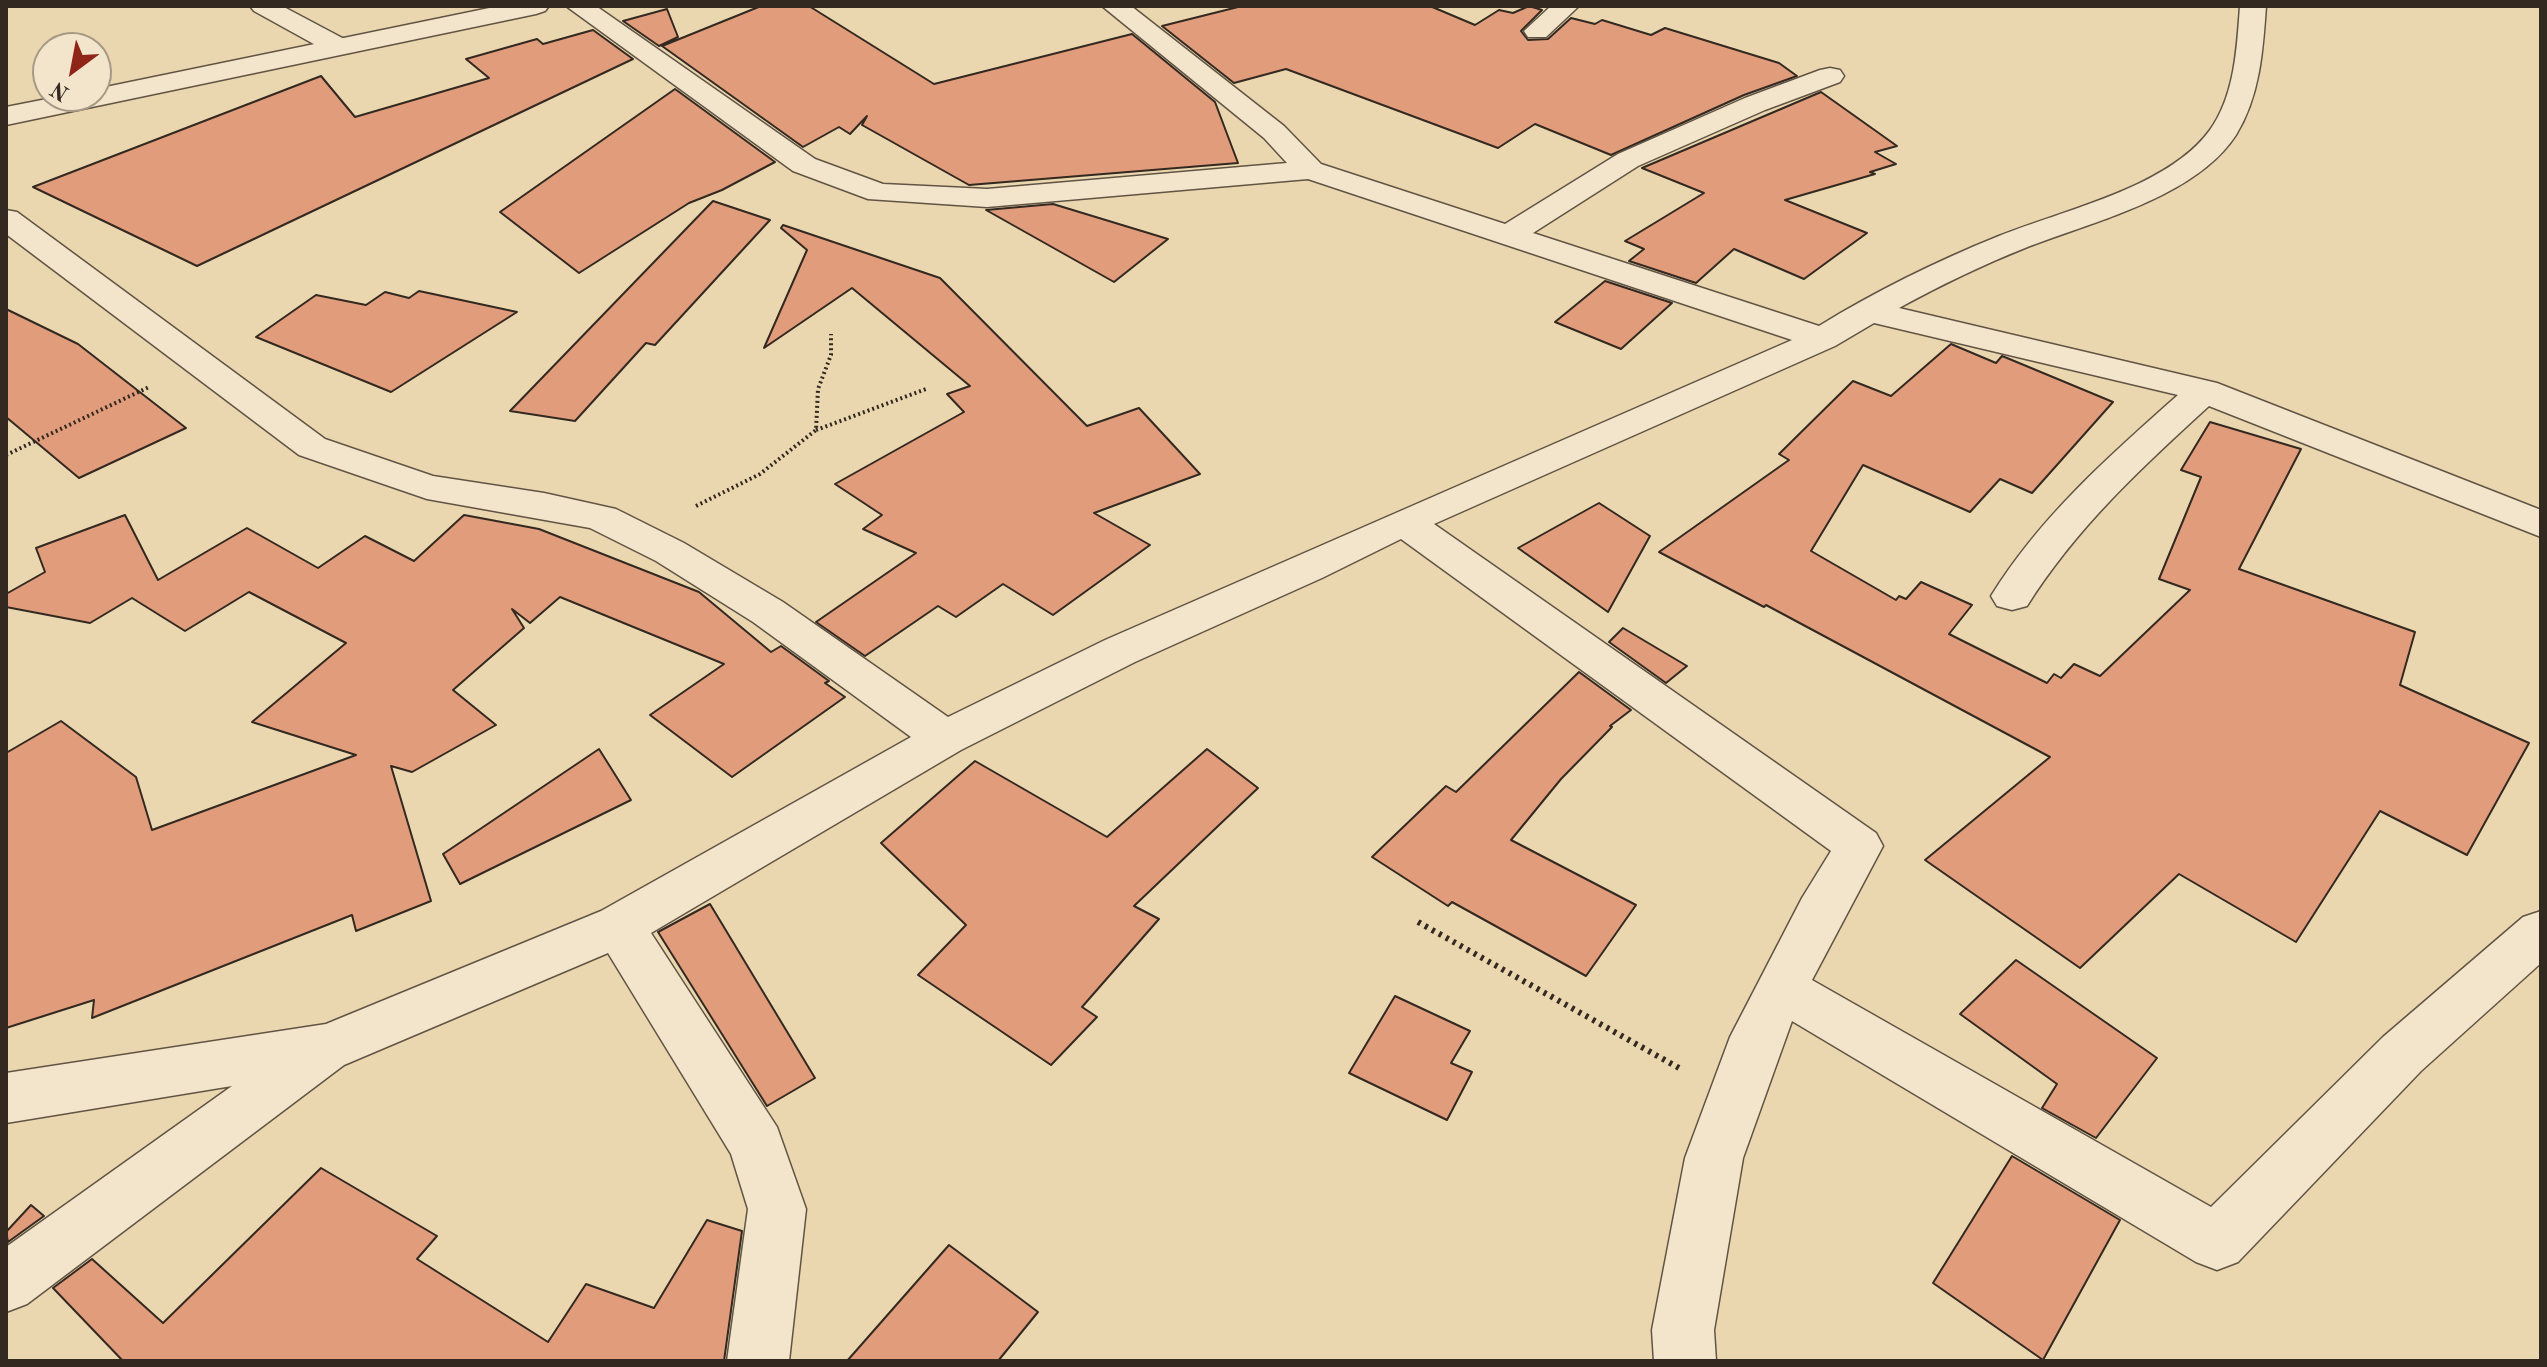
<!DOCTYPE html>
<style>
body{margin:0}
#map{position:relative;width:2547px;height:1367px;overflow:hidden;background:#ebd7af;font-family:"Old Standard TT",serif}
canvas{display:block}
.frame{position:absolute;inset:0;border:8px solid #332920;pointer-events:none}
.north{position:absolute;left:32px;top:32px;width:80px;height:80px;box-sizing:border-box;background:#f2e5cb;border:2px solid #a69a87;border-radius:50%;rotate:212deg;font-size:22px;font-weight:700;line-height:32px;text-align:center;color:#332920}
.north::after{content:'';display:block;margin:auto;width:28px;height:36px;background:#8f2418;clip-path:polygon(50% 0,100% 100%,50% 72%,0 100%)}
</style>
<div id="map">
<canvas width="2547" height="1367"></canvas>
<div class="frame"></div>
<div class="north">N</div>
</div>
<script>
const c = document.querySelector('canvas').getContext('2d');
c.lineJoin = 'round';
function fill(path, color) { c.fillStyle = color; c.fill(path, 'evenodd'); }
function stroke(path, color, width, dash) { c.strokeStyle = color; c.lineWidth = width; c.lineCap = dash ? 'butt' : 'round'; c.setLineDash(dash || []); c.stroke(path); }
const building = new Path2D(`
 M 761,6 L 809,6 L 934,84 L 1132,34 L 1215,102 L 1238,163 L 969,185 L 862,125 L 867,116 L 850,134 L 839,127 L 803,147 L 662,46 Z
 M 1242,6 L 1430,6 L 1475,25 L 1499,10 L 1513,13 L 1529,6 L 1542,10 L 1521,31 L 1528,40 L 1548,39 L 1571,18 L 1595,24 L 1602,20 L 1651,35 L 1665,28 L 1779,63 L 1797,76 L 1744,95 L 1611,155 L 1535,124 L 1498,148 L 1286,69 L 1234,83 L 1162,26 Z
 M 667,9 L 678,37 L 659,46 L 623,21 Z
 M 593,30 L 633,59 L 197,266 L 33,187 L 321,76 L 355,117 L 489,78 L 466,59 L 537,39 L 543,44 Z
 M 675,89 L 775,162 L 722,190 L 689,203 L 579,273 L 500,212 Z
 M 1821,92 L 1897,146 L 1875,152 L 1896,164 L 1870,172 L 1875,174 L 1785,200 L 1867,233 L 1804,279 L 1734,249 L 1696,283 L 1629,261 L 1644,249 L 1625,241 L 1704,193 L 1642,168 Z
 M 713,201 L 770,220 L 655,345 L 646,343 L 575,421 L 510,411 Z
 M 1053,204 L 1168,239 L 1114,282 L 986,210 Z
 M 783,225 L 940,278 L 1087,426 L 1139,408 L 1200,474 L 1094,513 L 1150,545 L 1053,615 L 1003,584 L 956,617 L 938,606 L 865,656 L 816,622 L 916,553 L 863,529 L 882,515 L 835,484 L 964,412 L 947,394 L 970,386 L 852,288 L 764,348 L 807,250 L 781,228 Z
 M 1605,281 L 1672,303 L 1621,349 L 1555,322 Z
 M 419,291 L 517,312 L 391,392 L 256,337 L 316,295 L 366,305 L 385,292 L 409,298 Z
 M 6,309 L 78,344 L 186,428 L 79,478 L 6,417 Z
 M 1951,344 L 1996,363 L 2002,356 L 2007,358 L 2113,402 L 2032,493 L 2000,479 L 1970,512 L 1863,465 L 1811,551 L 1896,600 L 1899,596 L 1906,599 L 1921,582 L 1972,605 L 1949,634 L 2047,683 L 2054,674 L 2061,678 L 2074,664 L 2100,676 L 2190,590 L 2159,579 L 2201,477 L 2181,470 L 2210,422 L 2301,449 L 2239,569 L 2415,632 L 2400,685 L 2529,743 L 2467,855 L 2380,811 L 2296,942 L 2179,874 L 2080,968 L 1925,860 L 2050,757 L 1766,605 L 1764,607 L 1659,552 L 1789,460 L 1779,454 L 1853,381 L 1891,396 Z
 M 1599,503 L 1650,536 L 1608,612 L 1518,548 Z
 M 125,515 L 158,580 L 247,528 L 318,568 L 365,536 L 414,561 L 464,515 L 539,529 L 699,592 L 771,652 L 781,646 L 829,681 L 825,683 L 845,697 L 732,777 L 650,715 L 724,664 L 560,597 L 530,623 L 512,609 L 524,628 L 453,690 L 496,725 L 412,772 L 391,766 L 431,901 L 356,931 L 352,915 L 92,1018 L 94,1000 L 6,1028 L 6,753 L 61,721 L 136,777 L 152,830 L 356,755 L 252,722 L 346,643 L 249,592 L 185,631 L 132,598 L 90,623 L 6,607 L 6,594 L 45,572 L 36,548 Z
 M 1623,628 L 1687,666 L 1666,683 L 1609,642 Z
 M 1579,672 L 1631,710 L 1610,726 L 1612,727 L 1561,779 L 1511,840 L 1636,905 L 1586,976 L 1452,902 L 1448,906 L 1372,857 L 1446,786 L 1456,792 Z
 M 599,749 L 631,800 L 460,884 L 443,854 Z
 M 1207,749 L 1258,788 L 1134,906 L 1159,919 L 1082,1007 L 1097,1017 L 1051,1065 L 918,975 L 966,925 L 881,843 L 975,761 L 1107,837 Z
 M 710,904 L 815,1078 L 767,1106 L 658,932 Z
 M 2016,960 L 2157,1058 L 2096,1138 L 2042,1108 L 2057,1084 L 1960,1014 Z
 M 1395,996 L 1470,1031 L 1451,1063 L 1472,1072 L 1447,1120 L 1349,1073 Z
 M 2012,1156 L 2120,1220 L 2043,1360 L 1933,1283 Z
 M 321,1168 L 437,1236 L 417,1259 L 548,1342 L 586,1284 L 654,1308 L 707,1220 L 742,1231 L 724,1361 L 123,1361 L 53,1288 L 92,1259 L 163,1323 Z
 M 31,1205 L 44,1216 L 8,1242 L 6,1232 Z
 M 949,1245 L 1038,1312 L 998,1361 L 847,1361 Z`);
fill(building, '#e09c7b');
stroke(building, '#332920', 2);
const minor = new Path2D(`
 M 250,6 L 282,6 L 348,41 L 352,47 L 348,53 L 330,53 L 254,11 Z
 M 566,6 L 596,6 L 815,159 L 883,184 L 987,189 L 1287,163 L 1264,138 L 1102,6 L 1131,6 L 1284,126 L 1321,164 L 1505,224 L 1618,154 L 1745,98 L 1820,70 L 1830,68 L 1840,70 L 1844,76 L 1840,82 L 1765,110 L 1638,166 L 1533,233 L 1819,326 C 1876,291 1937,261 1999,236 C 2063,210 2168,188 2210,130 C 2235,95 2237,47 2240,6 L 2266,6 C 2263,50 2260,96 2236,135 C 2195,198 2091,222 2025,248 C 1982,265 1939,286 1899,308 L 2217,383 L 2541,510 L 2541,537 L 2209,406 C 2141,468 2076,528 2027,606 L 2012,610 L 1997,606 L 1991,596 C 2040,517 2108,457 2178,395 L 1874,323 L 1835,346 L 1434,524 L 1876,833 L 1883,846 L 1812,980 L 2211,1207 L 2383,1037 L 2523,917 L 2541,911 L 2541,963 L 2421,1071 L 2238,1262 L 2217,1270 L 2196,1262 L 1792,1021 L 1743,1158 L 1714,1330 L 1716,1361 L 1654,1361 L 1652,1330 L 1685,1158 L 1730,1037 L 1802,898 L 1831,851 L 1401,539 L 1322,578 L 1135,662 L 961,750 L 651,933 L 777,1127 L 806,1209 L 789,1361 L 727,1361 L 748,1209 L 731,1154 L 608,953 L 344,1065 L 27,1304 L 6,1312 L 6,1247 L 232,1086 L 6,1123 L 6,1073 L 326,1024 L 601,911 L 911,737 L 753,622 L 656,561 L 590,528 L 427,499 L 299,455 L 6,234 L 6,210 L 17,212 L 325,439 L 433,476 L 544,493 L 616,509 L 684,543 L 783,602 L 948,717 L 1105,640 L 1792,340 L 1308,179 L 987,207 L 868,199 L 793,171 Z
 M 1551,6 L 1579,6 L 1546,37 L 1528,37 L 1524,31 Z`);
const tertiary = new Path2D(`
 M 499,6 L 549,6 L 545,11 L 536,14 L 6,125 L 6,107 L 62,96 L 96,96 L 96,89 Z`);
stroke(minor, '#615444', 3);
stroke(tertiary, '#615444', 3);
stroke(new Path2D(`
 M 816,430 L 926,389
 M 6,455 L 149,387
 M 696,506 L 760,474 L 816,430 L 818,389 L 831,355 L 831,334`), '#332920', 4, [2, 3]);
stroke(new Path2D(`
 M 1418,922 L 1679,1068`), '#332920', 6, [3, 5]);
fill(minor, '#f2e5cb');
fill(tertiary, '#f2e5cb');
</script>
